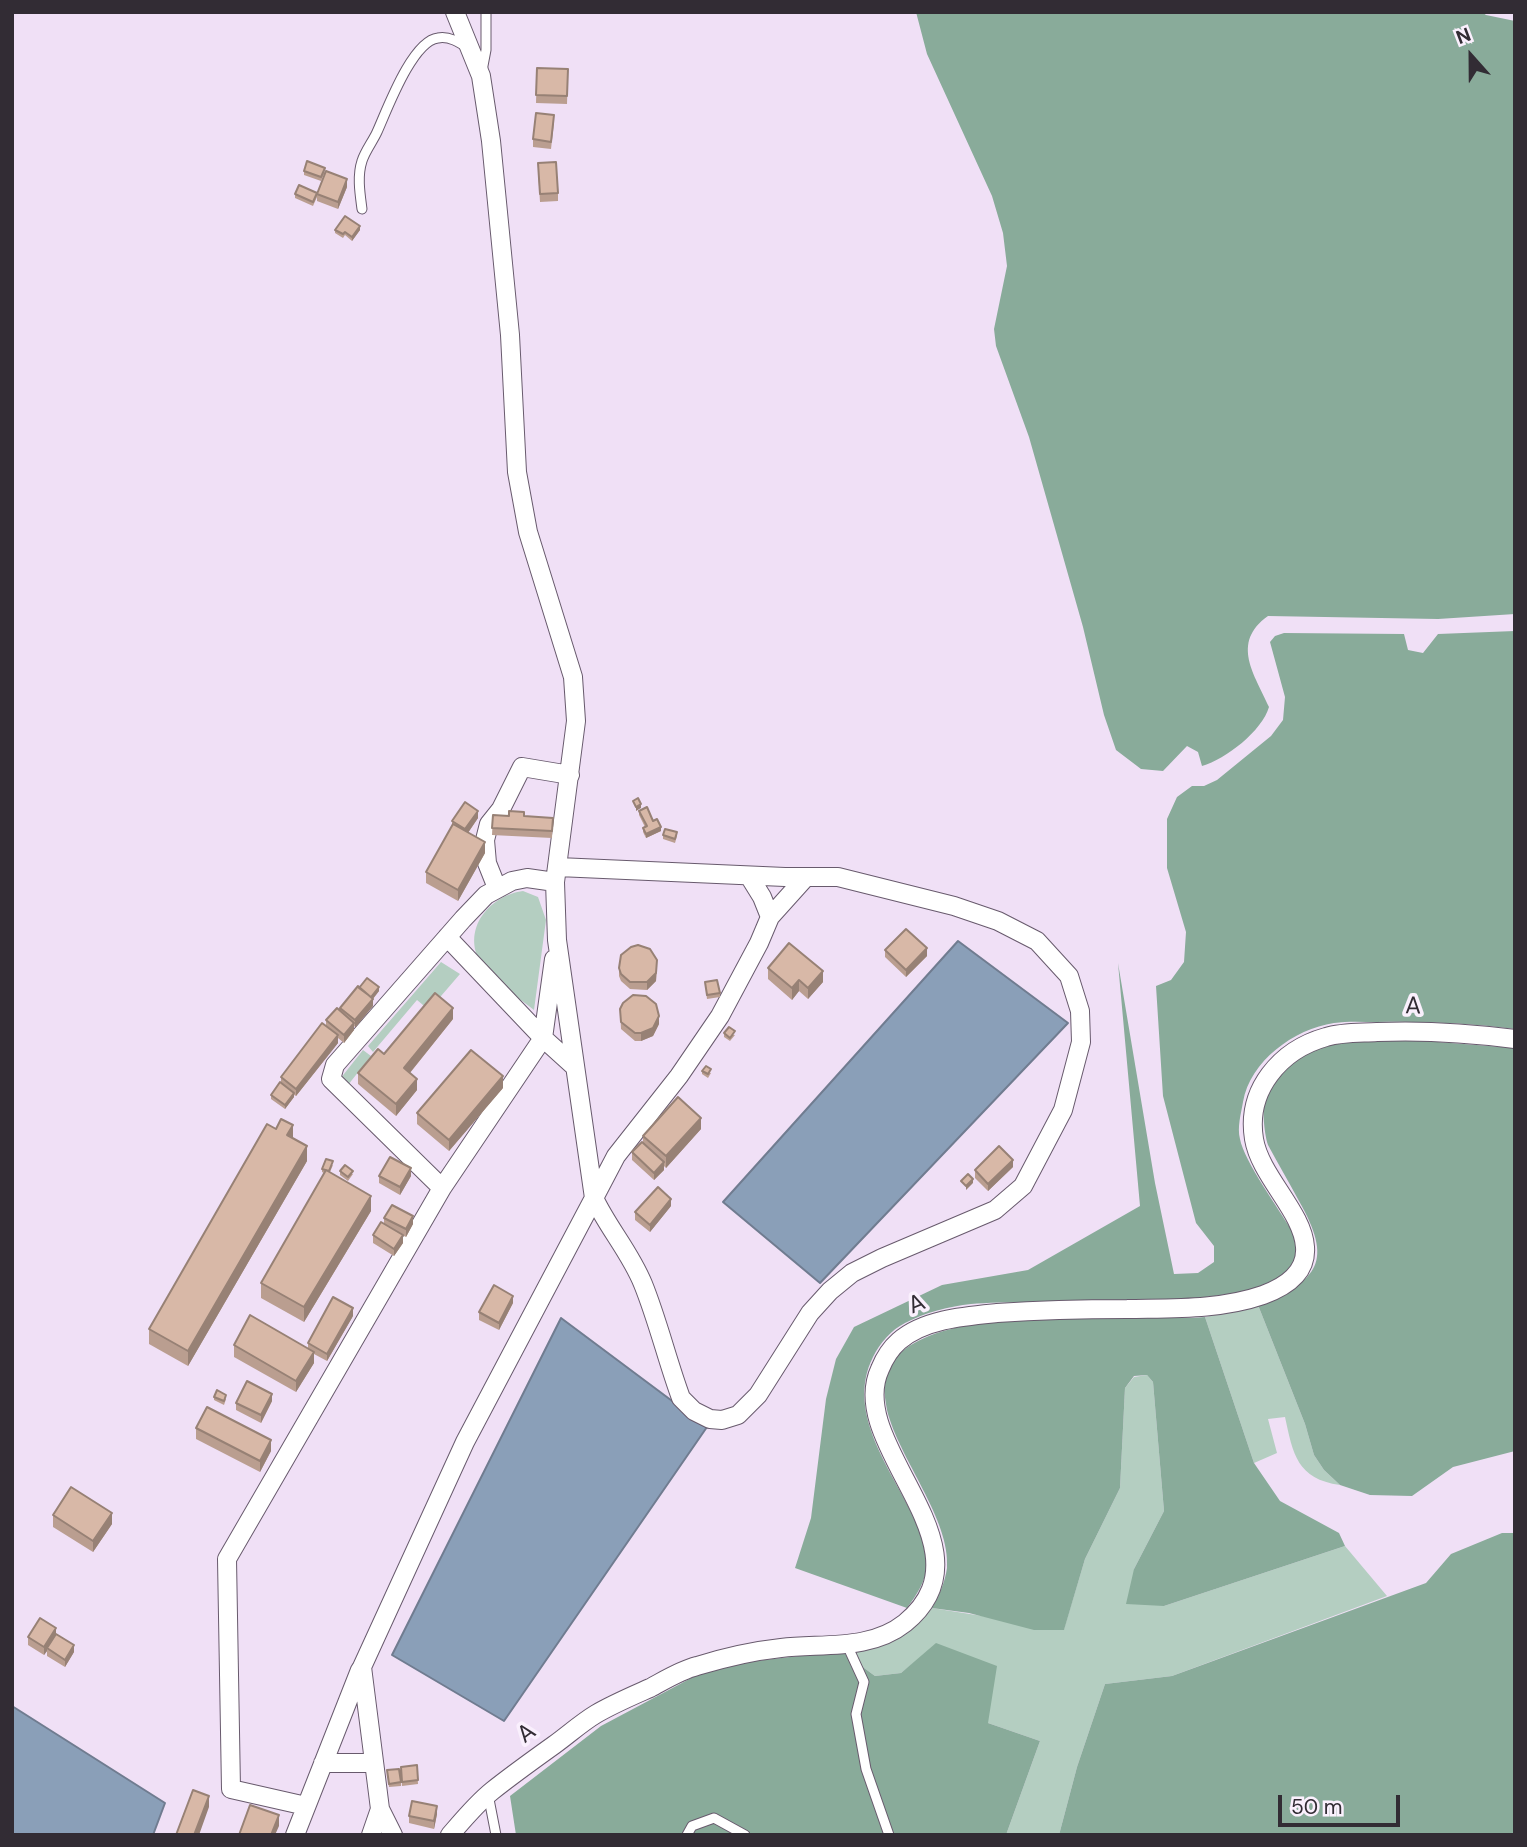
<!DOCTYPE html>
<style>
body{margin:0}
#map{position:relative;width:1527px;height:1847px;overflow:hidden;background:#f0e0f6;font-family:"DM Sans",sans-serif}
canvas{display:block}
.frame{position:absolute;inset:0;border:14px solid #322c34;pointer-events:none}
.north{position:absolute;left:1436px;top:21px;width:70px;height:70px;-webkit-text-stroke:5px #faf0fd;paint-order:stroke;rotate:339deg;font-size:19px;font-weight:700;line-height:28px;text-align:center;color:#322c34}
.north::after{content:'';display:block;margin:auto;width:24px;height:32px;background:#322c34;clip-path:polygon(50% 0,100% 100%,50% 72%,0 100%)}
.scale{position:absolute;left:1278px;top:1795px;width:122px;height:32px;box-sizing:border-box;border:4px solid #322c34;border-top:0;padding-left:9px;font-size:21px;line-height:24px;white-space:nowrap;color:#322c34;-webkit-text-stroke:5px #faf0fd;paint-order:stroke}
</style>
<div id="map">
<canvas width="1527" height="1847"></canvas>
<div class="frame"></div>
<div class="north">N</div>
<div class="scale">50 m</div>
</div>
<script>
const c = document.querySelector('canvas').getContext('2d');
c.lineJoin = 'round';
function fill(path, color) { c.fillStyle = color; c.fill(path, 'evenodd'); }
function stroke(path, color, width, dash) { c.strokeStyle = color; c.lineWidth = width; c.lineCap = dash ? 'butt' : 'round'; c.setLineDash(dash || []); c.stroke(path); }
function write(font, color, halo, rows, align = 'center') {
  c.font = font + ' "DM Sans",sans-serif'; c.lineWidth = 7; c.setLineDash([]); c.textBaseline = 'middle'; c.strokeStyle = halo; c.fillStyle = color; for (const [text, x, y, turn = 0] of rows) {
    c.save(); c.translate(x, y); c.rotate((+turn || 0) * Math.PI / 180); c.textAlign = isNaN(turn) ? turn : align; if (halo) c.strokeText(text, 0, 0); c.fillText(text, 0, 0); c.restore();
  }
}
fill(new Path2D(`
 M 523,891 L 538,897 L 546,920 L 534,1010 C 519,998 500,986 486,972 C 483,968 481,962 478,958 C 464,925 492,895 523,891 Z
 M 441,962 L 460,974 L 429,1010 L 417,1000 L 373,1052 L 368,1046 Z
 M 363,1050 L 371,1056 L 348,1085 L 340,1079 Z
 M 1258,1305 L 1305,1424 L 1314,1455 L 1324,1470 L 1340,1485 C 1297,1479 1293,1454 1285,1417 L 1268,1419 L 1277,1453 L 1254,1463 L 1205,1317 Z
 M 1147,1375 L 1153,1382 L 1164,1511 L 1134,1569 L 1164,1606 L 1345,1546 L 1387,1596 L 1172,1676 L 1105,1684 L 1077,1767 L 1059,1835 L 1006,1835 L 1040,1741 L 988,1723 L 937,1644 L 901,1673 L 875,1676 L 841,1651 L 901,1636 L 932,1608 L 1064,1629 L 1085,1559 L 1120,1488 L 1125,1388 L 1134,1377 Z`), '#b4cec1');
fill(new Path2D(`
 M 916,12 L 1482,12 L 1486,15 L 1515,21 L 1515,614 L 1438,619 L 1268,616 C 1230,643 1255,675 1269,707 C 1262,731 1226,759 1202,766 L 1198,752 L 1187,746 L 1163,771 L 1141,769 L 1116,750 L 1104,715 L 1083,627 L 1029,437 L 996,346 L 994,329 L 1007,266 L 1003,233 L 992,196 L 927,54 Z
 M 1515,631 L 1515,1029 C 1469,1023 1423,1021 1377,1022 C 1363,1022 1348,1021 1334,1023 C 1294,1029 1250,1061 1243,1102 C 1241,1114 1237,1127 1240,1139 C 1244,1161 1279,1209 1292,1231 C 1296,1243 1301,1256 1293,1267 C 1258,1316 1035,1297 971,1304 C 950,1306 924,1313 905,1323 C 891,1330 880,1343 873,1357 C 844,1415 895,1473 917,1525 C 922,1536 928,1553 927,1565 C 926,1581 916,1596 907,1608 L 795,1568 L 811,1518 L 826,1399 L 836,1359 L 854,1327 L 942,1285 L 1028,1270 L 1140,1206 L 1118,963 L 1155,1183 L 1174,1274 L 1198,1273 L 1214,1262 L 1214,1246 L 1196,1223 L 1163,1096 L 1156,986 L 1171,980 L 1184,962 L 1186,932 L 1167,868 L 1167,819 L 1177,797 L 1192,786 L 1204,786 L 1217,780 L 1271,736 L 1283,720 L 1285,697 L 1270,642 L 1275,636 L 1284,633 L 1404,634 L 1408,650 L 1423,653 L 1438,634 Z
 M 1412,1040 L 1515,1048 L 1515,1451 L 1453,1467 L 1412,1496 L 1370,1495 L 1340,1485 L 1324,1470 L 1314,1455 L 1305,1424 L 1258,1305 C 1320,1280 1333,1261 1299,1201 C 1289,1182 1278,1164 1268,1145 C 1264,1133 1261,1103 1267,1091 C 1280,1066 1313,1045 1341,1042 C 1364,1039 1388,1040 1412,1040 Z
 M 1205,1317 L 1254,1463 L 1280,1501 L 1339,1533 L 1345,1546 L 1164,1606 L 1126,1604 L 1134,1569 L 1164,1511 L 1153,1382 L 1147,1375 L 1134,1376 L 1125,1388 L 1120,1488 L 1085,1559 L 1064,1630 L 1034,1630 L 969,1613 L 932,1608 C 939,1596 945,1582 947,1568 C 951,1520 899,1459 887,1410 C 885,1397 882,1385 887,1373 C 914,1296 1138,1323 1205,1317 Z
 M 1502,1533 L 1515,1533 L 1515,1835 L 1059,1835 L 1077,1767 L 1105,1684 L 1172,1676 L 1426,1583 L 1451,1554 Z
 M 936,1643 L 997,1666 L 988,1723 L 1040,1741 L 1006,1835 L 516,1835 L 510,1796 L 601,1726 L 695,1676 L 730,1664 L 841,1651 L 875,1676 L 901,1673 Z`), '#89ab9a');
const water = new Path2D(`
 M 958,941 L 1068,1023 L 820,1283 L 723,1202 Z
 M 561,1318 L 707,1427 L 504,1721 L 392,1655 Z
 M 12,1706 L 165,1803 L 153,1835 L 12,1835 Z`);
fill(water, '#8a9fb8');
stroke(water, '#707c90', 2);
const lane = new Path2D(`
 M 482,71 L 486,50 L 486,12
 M 362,209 C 360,194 357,176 362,161 C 365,151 373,141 377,132 C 387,110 412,41 438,38 C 449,36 459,42 468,48
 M 847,1645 L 864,1682 L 856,1714 L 866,1769 L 889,1835
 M 488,1794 L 496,1835
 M 687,1835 L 692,1826 L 714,1818 L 745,1835`);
const street = new Path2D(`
 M 558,867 L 785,877 L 838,877 L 954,906 L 998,921 L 1037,941 L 1069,976 L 1080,1011 L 1081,1042 L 1063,1110 L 1023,1186 L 995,1210 L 882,1258 L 852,1273 L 830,1291 L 810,1313 L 758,1395 L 738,1415 L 722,1420 L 710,1419 L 694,1411 L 681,1398 C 667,1360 658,1321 643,1284 C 630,1252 608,1228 594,1198 L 616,1156 L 679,1076 L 720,1016 L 759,943 L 770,917 L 762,897 L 749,876
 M 497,888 L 487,863 L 485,840 L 489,824 L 501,809 L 522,767 L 570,775
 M 770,917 L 806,877
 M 447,937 L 543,1038 L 575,1067
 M 442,1188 L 331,1079 L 335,1065 L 463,919 L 486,895 L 512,881 L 527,878 L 555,882
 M 323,1763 L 374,1763
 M 306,1806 L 231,1789 L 227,1559 L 442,1188 L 543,1038 L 554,959
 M 380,1809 L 393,1835
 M 295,1835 L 360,1670
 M 371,1835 L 380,1809 L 362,1667 L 465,1442 L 594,1198 L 557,940 L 555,882 L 576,721 L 573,677 L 528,532 L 517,472 L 510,335 L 491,141 L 481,76 L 455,12
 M 450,1835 C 463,1820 476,1804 492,1791 C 512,1775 533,1760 554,1745 C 568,1735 581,1723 596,1714 C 613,1704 632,1696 650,1688 C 665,1680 681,1670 697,1666 C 723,1658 753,1651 781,1648 C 822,1643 870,1651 905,1623 C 998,1547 844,1446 880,1369 C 884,1359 891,1348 899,1341 C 924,1319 966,1316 997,1313 C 1041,1310 1083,1309 1127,1309 C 1172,1308 1220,1310 1263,1295 C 1285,1287 1307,1273 1305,1247 C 1303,1212 1260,1176 1254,1139 C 1246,1090 1280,1050 1326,1037 C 1342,1032 1360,1033 1377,1032 C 1423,1030 1469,1033 1515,1039`);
stroke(lane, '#685a6d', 11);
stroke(street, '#685a6d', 20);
stroke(lane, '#fff', 9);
stroke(street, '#fff', 18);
fill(new Path2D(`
 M 537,68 L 568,69 L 567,104 L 536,103 Z
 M 554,123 L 551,149 L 533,147 L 533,139 Z
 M 304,171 L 325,172 L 321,181 L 304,175 Z
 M 538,171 L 558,193 L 558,201 L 540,202 Z
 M 347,187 L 338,209 L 317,201 L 317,197 L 313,206 L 295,198 L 295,194 L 317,193 Z
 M 335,230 L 360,230 L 352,241 L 345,235 L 343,238 L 335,233 Z
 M 639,811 L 653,821 L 661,831 L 646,838 L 643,832 L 643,828 L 645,827 L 639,815 Z
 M 493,815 L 553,818 L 552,838 L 492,835 Z
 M 478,818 L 468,833 L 485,853 L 458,901 L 426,883 L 426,872 L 452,826 L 452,821 Z
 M 663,835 L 677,836 L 675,843 L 663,839 Z
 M 885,950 L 927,956 L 906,977 L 885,957 Z
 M 619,968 L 657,968 L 656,981 L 647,990 L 630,989 L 621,981 L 619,976 Z
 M 768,968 L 823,982 L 808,999 L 799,991 L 792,1000 L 768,979 Z
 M 705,982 L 720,993 L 720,997 L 707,999 Z
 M 359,988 L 379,991 L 373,999 L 373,1006 L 354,1027 L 354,1030 L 344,1043 L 338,1038 L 338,1043 L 296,1096 L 294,1095 L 294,1097 L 285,1109 L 271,1099 L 271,1095 L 281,1083 L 281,1077 L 326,1026 L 326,1020 L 340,1010 L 340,1008 Z
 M 620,1009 L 659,1024 L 653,1036 L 641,1041 L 635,1041 L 621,1029 Z
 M 453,1019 L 410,1073 L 417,1090 L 396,1116 L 358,1084 L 358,1073 L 384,1054 Z
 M 724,1033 L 735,1035 L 730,1041 L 724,1037 Z
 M 702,1071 L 711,1073 L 708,1078 L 702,1074 Z
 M 503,1088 L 449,1151 L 417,1124 L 417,1113 Z
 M 701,1129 L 666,1168 L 664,1166 L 664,1170 L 654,1180 L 632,1160 L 632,1152 L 643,1143 L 643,1136 Z
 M 293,1138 L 307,1161 L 188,1366 L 149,1344 L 149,1329 Z
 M 333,1165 L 330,1172 L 371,1211 L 304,1322 L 261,1298 L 261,1283 L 324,1173 L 322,1172 L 322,1169 Z
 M 1013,1167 L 988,1191 L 975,1178 L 975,1170 Z
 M 340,1171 L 353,1174 L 348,1181 L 340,1175 Z
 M 379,1176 L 411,1176 L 400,1195 L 379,1183 Z
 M 671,1206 L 650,1232 L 635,1220 L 635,1212 Z
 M 384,1218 L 413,1224 L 406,1237 L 402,1235 L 403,1243 L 394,1256 L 373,1243 L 373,1235 L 384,1224 Z
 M 513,1303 L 499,1330 L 479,1320 L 479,1312 Z
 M 353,1316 L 327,1361 L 314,1354 L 314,1363 L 296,1392 L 234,1357 L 234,1345 L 308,1348 L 308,1343 Z
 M 214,1397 L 226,1399 L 224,1405 L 214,1400 Z
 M 272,1401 L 261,1423 L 236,1410 L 236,1403 Z
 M 196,1428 L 271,1451 L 260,1472 L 196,1439 Z
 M 53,1515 L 112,1524 L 93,1552 L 53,1527 Z
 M 56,1634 L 74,1652 L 65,1667 L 47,1656 L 47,1651 L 44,1655 L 28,1645 L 28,1637 Z
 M 417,1765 L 418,1784 L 402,1786 L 401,1771 Z
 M 387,1770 L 401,1782 L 401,1786 L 389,1787 Z
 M 437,1814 L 434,1829 L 409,1823 L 409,1816 Z`), '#ba9e90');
fill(new Path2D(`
 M 347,179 L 347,187 L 338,209 L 338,202 Z
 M 360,226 L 360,230 L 352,241 L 352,237 Z
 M 641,804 L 641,808 L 636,811 L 636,807 Z
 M 478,811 L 478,818 L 465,837 L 465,829 Z
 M 661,827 L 661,831 L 646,838 L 646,834 Z
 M 485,842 L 485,853 L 458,901 L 458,890 Z
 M 927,948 L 927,956 L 906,977 L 906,970 Z
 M 657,960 L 656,981 L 647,990 L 647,982 Z
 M 823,971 L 823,982 L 808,999 L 808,988 Z
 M 799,980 L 799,991 L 792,1000 L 792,988 Z
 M 379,987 L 379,991 L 371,1001 L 371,997 Z
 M 373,999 L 373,1006 L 355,1028 L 355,1020 Z
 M 453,1008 L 453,1019 L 404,1080 L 404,1068 Z
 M 659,1016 L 659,1024 L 653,1036 L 641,1041 L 641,1033 Z
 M 354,1023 L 354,1030 L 344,1043 L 344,1035 Z
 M 338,1035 L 338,1043 L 296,1096 L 296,1089 Z
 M 503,1076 L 503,1088 L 449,1151 L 449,1140 Z
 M 417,1079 L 417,1090 L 396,1116 L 396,1104 Z
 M 294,1093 L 294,1097 L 285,1109 L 285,1105 Z
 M 701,1118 L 701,1129 L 666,1168 L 666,1156 Z
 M 293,1125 L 293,1140 L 287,1135 Z
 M 307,1146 L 307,1161 L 188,1366 L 188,1351 Z
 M 1013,1160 L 1013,1167 L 988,1191 L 988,1184 Z
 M 664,1162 L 664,1170 L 654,1180 L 654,1173 Z
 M 411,1168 L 411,1176 L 400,1195 L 400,1187 Z
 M 973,1179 L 973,1183 L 966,1190 L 966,1186 Z
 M 371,1196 L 371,1211 L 304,1322 L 304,1307 Z
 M 671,1199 L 671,1206 L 650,1232 L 650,1225 Z
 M 413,1216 L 413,1224 L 406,1237 L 406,1229 Z
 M 403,1235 L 403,1243 L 394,1256 L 394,1249 Z
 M 513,1296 L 513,1303 L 499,1330 L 499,1323 Z
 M 353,1308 L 353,1316 L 327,1361 L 327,1354 Z
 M 314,1352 L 314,1363 L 296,1392 L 296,1381 Z
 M 272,1394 L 272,1401 L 261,1423 L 261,1415 Z
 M 271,1440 L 271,1451 L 260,1472 L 260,1461 Z
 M 112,1513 L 112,1524 L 93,1552 L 93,1541 Z
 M 56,1628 L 56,1636 L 47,1648 L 47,1651 L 44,1655 L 44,1647 Z
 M 74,1645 L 74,1652 L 65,1667 L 65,1660 Z
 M 209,1796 L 209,1807 L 199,1835 L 194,1835 Z
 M 437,1806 L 437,1814 L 434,1829 L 434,1821 Z
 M 279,1815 L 279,1826 L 275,1835 L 271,1835 Z`), '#978175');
const building = new Path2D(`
 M 537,68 L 568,69 L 567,96 L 536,95 Z
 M 536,113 L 554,115 L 551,142 L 533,139 Z
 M 307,161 L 325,168 L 321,177 L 304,171 Z
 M 556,162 L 558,193 L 540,194 L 538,163 Z
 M 326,171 L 347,179 L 338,202 L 317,194 Z
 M 299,185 L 317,193 L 313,202 L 295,194 Z
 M 345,216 L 360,226 L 352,237 L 345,232 L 343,234 L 335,230 Z
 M 638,798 L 641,804 L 636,807 L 633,801 Z
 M 465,802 L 478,811 L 465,829 L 452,821 Z
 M 647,807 L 653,821 L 657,819 L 661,827 L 646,834 L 643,828 L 647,826 L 639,811 Z
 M 509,811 L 524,812 L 524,816 L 553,818 L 552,831 L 492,828 L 493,815 L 509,816 Z
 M 453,824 L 485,842 L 458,890 L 426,872 Z
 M 665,829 L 677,832 L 675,839 L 663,835 Z
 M 906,929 L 927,948 L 906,970 L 885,950 Z
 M 789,943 L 823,971 L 808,988 L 799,980 L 792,988 L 768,968 Z
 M 638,945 L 650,949 L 657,960 L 656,973 L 647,982 L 630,982 L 621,974 L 619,968 L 621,955 L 631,947 Z
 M 367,978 L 379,987 L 371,997 L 359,988 Z
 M 717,980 L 720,993 L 707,995 L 705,982 Z
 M 358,986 L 373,999 L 355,1020 L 340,1008 Z
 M 435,993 L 453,1008 L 404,1068 L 417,1079 L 396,1104 L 358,1073 L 378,1049 L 384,1054 Z
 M 633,995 L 646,996 L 656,1004 L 659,1016 L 653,1028 L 641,1033 L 635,1033 L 621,1022 L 620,1009 L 623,1003 Z
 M 337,1008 L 354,1023 L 344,1035 L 326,1020 Z
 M 322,1023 L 338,1035 L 296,1089 L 281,1077 Z
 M 729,1027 L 735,1031 L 730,1038 L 724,1033 Z
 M 471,1050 L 503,1076 L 449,1140 L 417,1113 Z
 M 706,1066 L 711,1069 L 708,1074 L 702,1071 Z
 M 280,1082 L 294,1093 L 285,1105 L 271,1095 Z
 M 678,1097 L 701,1118 L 666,1156 L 643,1136 Z
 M 281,1119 L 293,1125 L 287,1135 L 307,1146 L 188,1351 L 149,1329 L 267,1124 L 276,1129 Z
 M 642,1142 L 664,1162 L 654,1173 L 632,1152 Z
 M 999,1146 L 1013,1160 L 988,1184 L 975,1170 Z
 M 390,1157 L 411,1168 L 400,1187 L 379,1176 Z
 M 326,1159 L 333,1161 L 329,1171 L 322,1169 Z
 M 345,1165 L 353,1171 L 348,1177 L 340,1171 Z
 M 326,1170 L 371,1196 L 304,1307 L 261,1283 Z
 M 968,1174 L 973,1179 L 966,1186 L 961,1181 Z
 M 658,1187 L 671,1199 L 650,1225 L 635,1212 Z
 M 392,1205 L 413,1216 L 406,1229 L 384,1218 Z
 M 381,1222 L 403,1235 L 394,1249 L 373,1235 Z
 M 494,1285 L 513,1296 L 499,1323 L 479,1312 Z
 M 333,1297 L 353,1308 L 327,1354 L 308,1343 Z
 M 250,1315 L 314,1352 L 296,1381 L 234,1345 Z
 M 247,1381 L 272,1394 L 261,1415 L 236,1403 Z
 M 217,1390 L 226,1395 L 224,1401 L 214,1397 Z
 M 207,1407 L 271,1440 L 260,1461 L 196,1428 Z
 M 71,1487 L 112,1513 L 93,1541 L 53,1515 Z
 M 40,1618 L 56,1628 L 44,1647 L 28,1637 Z
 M 56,1634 L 74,1645 L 65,1660 L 47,1648 Z
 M 417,1765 L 418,1780 L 402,1782 L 401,1767 Z
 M 399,1769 L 401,1782 L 389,1784 L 387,1770 Z
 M 193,1790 L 209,1796 L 194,1835 L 176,1835 Z
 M 412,1801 L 437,1806 L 434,1821 L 409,1816 Z
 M 250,1805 L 279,1815 L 271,1835 L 239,1835 Z`);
fill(building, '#d8b8a7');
stroke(building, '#978175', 2);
write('24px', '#322c34', '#faf0fd', [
 ["A",1413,1007,1],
 ["A",917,1305,-22],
 ["A",527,1734,-37]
]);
</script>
